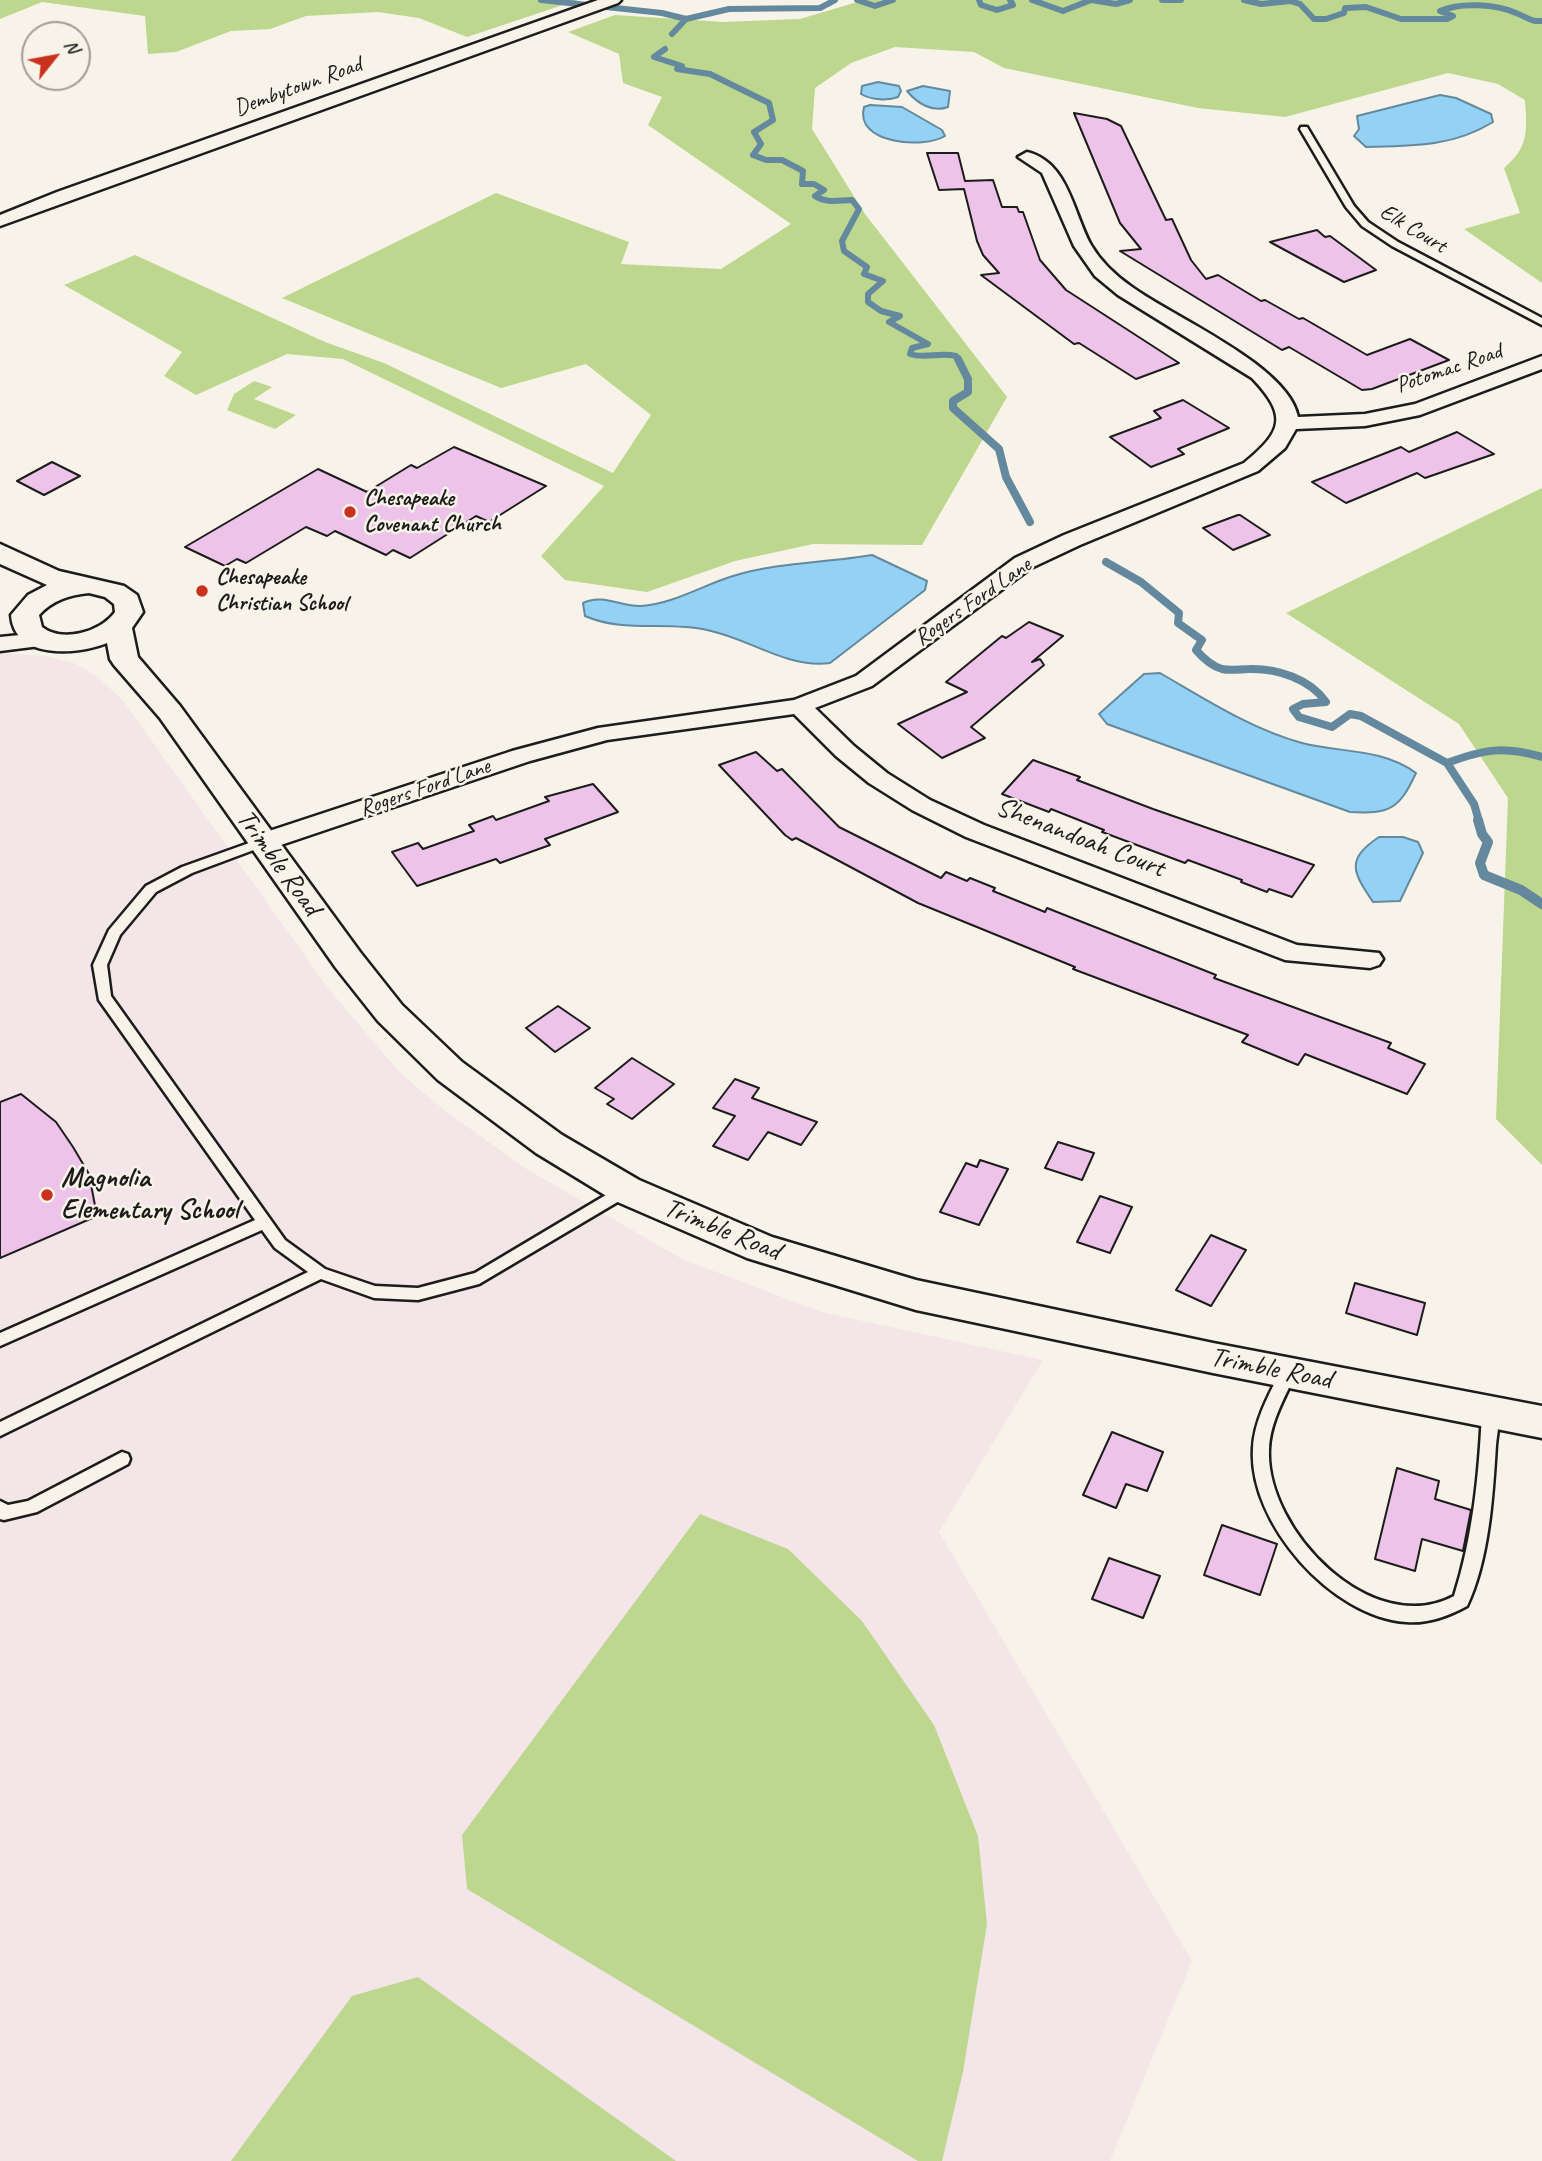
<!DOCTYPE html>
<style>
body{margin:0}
#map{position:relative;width:1542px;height:2161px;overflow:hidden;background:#f7f3e8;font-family:Caveat,sans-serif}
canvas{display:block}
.north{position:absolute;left:21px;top:21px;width:70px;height:70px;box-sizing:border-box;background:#f7f3e8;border:2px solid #9f9d96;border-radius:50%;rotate:59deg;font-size:19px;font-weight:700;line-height:28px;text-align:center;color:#1c1c1c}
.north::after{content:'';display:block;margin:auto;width:24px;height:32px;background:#c8321e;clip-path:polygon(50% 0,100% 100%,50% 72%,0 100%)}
</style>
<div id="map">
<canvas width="1542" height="2161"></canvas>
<div class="north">N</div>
</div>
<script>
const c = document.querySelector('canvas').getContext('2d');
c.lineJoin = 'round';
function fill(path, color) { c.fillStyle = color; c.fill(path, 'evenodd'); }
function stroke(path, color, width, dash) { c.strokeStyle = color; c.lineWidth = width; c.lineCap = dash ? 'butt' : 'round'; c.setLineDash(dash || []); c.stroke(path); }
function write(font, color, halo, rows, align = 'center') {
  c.font = font + ' Caveat,sans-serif'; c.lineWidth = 5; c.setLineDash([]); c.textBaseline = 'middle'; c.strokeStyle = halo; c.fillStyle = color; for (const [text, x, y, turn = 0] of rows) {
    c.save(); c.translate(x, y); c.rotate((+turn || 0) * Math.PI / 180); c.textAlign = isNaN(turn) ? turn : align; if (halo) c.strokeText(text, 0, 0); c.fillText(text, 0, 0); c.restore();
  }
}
fill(new Path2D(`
 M 0,653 L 46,656 L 74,663 L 98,677 L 124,702 L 328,988 L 400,1073 L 448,1113 L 525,1168 L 682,1259 L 821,1312 L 1043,1360 L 939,1532 L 1192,1961 L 1110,2161 L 0,2161 Z`), '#f4e5e9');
fill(new Path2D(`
 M 0,0 L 578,0 L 467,37 L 419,18 L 378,12 L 306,16 L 270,29 L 231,31 L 176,52 L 148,54 L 145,16 L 42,2 L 0,19 Z
 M 864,0 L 1542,0 L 1542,283 L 1464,229 L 1520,213 L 1504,168 C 1529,147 1527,131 1525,100 L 1498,84 L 1448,73 L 1285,117 L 1198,108 L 1004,68 L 974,52 L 895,47 L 851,63 L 815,88 L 812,129 L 865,214 L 1007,397 L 922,545 L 813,544 L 735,561 L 647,592 L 565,580 L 541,556 L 604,486 L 343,359 L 287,354 L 196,395 L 164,376 L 182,352 L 64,285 L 135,255 L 325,342 L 384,363 L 613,473 L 651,415 L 586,364 L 501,388 L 282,298 L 496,193 L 629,242 L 621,264 L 721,269 L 791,224 L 648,125 L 662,97 L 623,83 L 619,54 L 568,32 L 615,15 L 723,22 L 800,19 Z
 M 254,381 L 272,387 L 254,399 L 296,415 L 275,429 L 227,410 L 234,394 Z
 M 1542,488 L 1542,1165 L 1496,1119 L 1508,798 L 1459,724 L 1286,613 Z
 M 700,1514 L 788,1549 L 862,1621 L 934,1725 L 978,1836 L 987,1924 L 963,2072 L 942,2161 L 918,2161 L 467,1889 L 462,1835 Z
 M 418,1977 L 676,2161 L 231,2161 L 352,1996 Z`), '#bdd78e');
const water = new Path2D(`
 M 878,82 L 899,86 L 901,91 L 898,97 C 888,101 871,100 861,94 L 862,86 Z
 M 923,86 L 950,91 L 948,107 C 932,113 917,103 907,91 Z
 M 1440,95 L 1456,98 L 1491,114 L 1493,122 C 1453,147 1411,146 1366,147 L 1354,136 L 1359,129 L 1357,116 Z
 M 870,105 L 902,107 L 942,130 L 945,136 C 924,149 854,144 864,107 Z
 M 872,555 L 927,581 L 925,590 L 830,663 C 788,669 748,638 707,630 C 667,621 623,633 585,616 L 583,603 C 602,593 622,607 641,606 C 673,604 703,585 733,576 C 778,562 826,563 872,555 Z
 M 1160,673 C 1205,699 1251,729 1302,743 C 1341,753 1382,748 1416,773 C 1399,810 1389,814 1350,812 L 1107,724 L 1099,714 L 1144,674 Z
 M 1379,837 L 1403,837 L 1418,842 L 1423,853 L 1400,901 L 1373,902 C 1353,872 1345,860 1379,837 Z`);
fill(water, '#94d2f5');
stroke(water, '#64899e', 2);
stroke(new Path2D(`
 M 541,0 L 662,13 L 686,19 L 729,9 L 820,8 L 835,0
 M 857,0 L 875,6 L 893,0
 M 979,0 L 981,5 L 997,10 L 1013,5 L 1010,0
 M 1032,0 L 1063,11 L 1091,0 L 1116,4 L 1130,0
 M 1162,0 L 1181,0
 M 1244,0 L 1261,4 L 1290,1 L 1300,4 L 1314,19 L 1326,19 L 1344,13 L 1345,8 L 1366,7 L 1401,19 L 1447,19 L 1453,16 L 1440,11 C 1460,2 1496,4 1516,13 C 1526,17 1531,22 1542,21
 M 672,34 L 686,19
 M 665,49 L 654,57 L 682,66 L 677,69 L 710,74 L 769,103 L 773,120 L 754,132 L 761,144 L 753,155 L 766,160 L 782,160 L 803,171 L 802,184 L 814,184 L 824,190 L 815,196 C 827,204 839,200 852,200 L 859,209 L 842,241 L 844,251 L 867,267 L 864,274 L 883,281 L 868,294 L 868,302 L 881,311 L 900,316 L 889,322 L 928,344 L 912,348 L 910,354 C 925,359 940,352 956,356 L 959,361`), '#64899e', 6);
stroke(new Path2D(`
 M 958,359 L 968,379 L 968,392 L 953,401 L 953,408 L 999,449 L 1006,477 L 1030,522
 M 1106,562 L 1141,582 L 1179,613 L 1178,623 L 1202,640 L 1196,650 C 1203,658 1211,666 1222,669 C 1231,671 1240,669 1249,669 C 1277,668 1310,679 1326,702 L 1303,704 L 1293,709 L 1299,717 L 1332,727 L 1350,714 L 1361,716 L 1447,763 L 1474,804 L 1479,821
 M 1447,763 C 1485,749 1503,746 1542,757`), '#64899e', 8);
stroke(new Path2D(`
 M 1478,820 L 1482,834 L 1488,842 L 1480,863 L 1484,875 L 1521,890 L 1542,904`), '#64899e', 10);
const building = new Path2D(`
 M 1074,113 L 1107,119 L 1121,126 L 1166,220 L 1172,219 L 1191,260 L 1206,279 L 1218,275 L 1261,301 L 1265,300 L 1299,319 L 1303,318 L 1367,355 L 1410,339 L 1449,360 L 1372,389 L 1362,390 L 1289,347 L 1282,350 L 1120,251 L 1141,249 L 1120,223 Z
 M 927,153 L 958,153 L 965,181 L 993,180 L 1002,207 L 1017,207 L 1019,212 L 1023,212 L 1040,260 L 1066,290 L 1179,363 L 1136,379 L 1079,343 L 1074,344 L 981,275 L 999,273 L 983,255 L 977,241 L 964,189 L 939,190 Z
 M 1317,230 L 1325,237 L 1330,236 L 1376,270 L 1344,282 L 1270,242 Z
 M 1183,400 L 1229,428 L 1178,449 L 1184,454 L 1151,467 L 1110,437 L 1161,418 L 1154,411 Z
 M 1457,432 L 1494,454 L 1425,478 L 1417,473 L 1346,503 L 1312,482 L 1401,447 L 1409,452 Z
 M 454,447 L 546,486 L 489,522 L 476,516 L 410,558 L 393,550 L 386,555 L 335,531 L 327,536 L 306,527 L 246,563 L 237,559 L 225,566 L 185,547 L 318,469 L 367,492 L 411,465 L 417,468 Z
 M 52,462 L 80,476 L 44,495 L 17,481 Z
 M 1238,515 L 1240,515 L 1270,535 L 1233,550 L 1203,528 Z
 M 1029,622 L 1063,636 L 1032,662 L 1040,659 L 1044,665 L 971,727 L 985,738 L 942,758 L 898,724 L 967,692 L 946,682 L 1002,636 L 1006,638 Z
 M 756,752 L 777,771 L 782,769 L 839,827 L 941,878 L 946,872 L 967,881 L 970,878 L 995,888 L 993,891 L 1045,912 L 1047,908 L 1216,975 L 1214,978 L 1391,1043 L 1388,1048 L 1425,1064 L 1407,1094 L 1305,1054 L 1298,1065 L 1242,1042 L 1248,1035 L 1073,969 L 1075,967 L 918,903 L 796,838 L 792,840 L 785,835 L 719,765 Z
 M 1033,760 L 1080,777 L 1077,780 L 1153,809 L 1314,865 L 1292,897 L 1269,889 L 1267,892 L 1241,882 L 1242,880 L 1188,860 L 1185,863 L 1102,832 L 1104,830 L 1051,809 L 1049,812 L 1002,794 Z
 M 593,784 L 618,812 L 545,839 L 550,845 L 500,863 L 496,859 L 417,886 L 392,852 L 418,843 L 423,849 L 474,831 L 469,825 L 493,816 L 496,820 L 549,801 L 545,797 Z
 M 558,1006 L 590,1028 L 555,1052 L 526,1028 Z
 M 632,1058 L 674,1084 L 632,1119 L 607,1104 L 614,1099 L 595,1088 Z
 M 735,1079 L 759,1088 L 752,1098 L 817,1122 L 801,1145 L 768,1132 L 748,1160 L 713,1146 L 735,1116 L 713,1108 Z
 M 21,1094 L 56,1122 L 73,1147 L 89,1174 L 97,1216 L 0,1258 L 0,1102 Z
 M 1058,1142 L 1094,1153 L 1082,1180 L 1045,1168 Z
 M 980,1160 L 1008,1169 L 979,1225 L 940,1212 L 966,1163 L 977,1167 Z
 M 1100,1196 L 1132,1207 L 1110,1253 L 1077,1242 Z
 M 1211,1235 L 1246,1250 L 1211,1306 L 1176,1290 Z
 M 1355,1283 L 1425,1303 L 1417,1335 L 1346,1313 Z
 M 1112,1432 L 1163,1452 L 1147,1491 L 1126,1484 L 1116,1508 L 1083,1495 Z
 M 1397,1468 L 1439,1481 L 1435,1499 L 1471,1510 L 1463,1551 L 1422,1539 L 1415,1571 L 1375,1559 Z
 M 1222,1525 L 1277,1544 L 1260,1595 L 1204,1575 Z
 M 1109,1558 L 1160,1576 L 1143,1618 L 1092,1599 Z`);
fill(building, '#eec3ea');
stroke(building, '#1c1c1c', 2);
const service = new Path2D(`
 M 1301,127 L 1307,127 L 1354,206 L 1368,222 L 1398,242 L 1542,318 L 1542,325 L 1392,246 L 1362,226 L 1346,207 L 1300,129 Z
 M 263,838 L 267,839 L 269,842 L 267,845 L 192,873 L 156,892 L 120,935 L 107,965 L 111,996 L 285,1240 L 325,1269 L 375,1286 L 418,1288 L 475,1273 L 621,1186 L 631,1186 L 633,1190 L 631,1194 L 479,1284 L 418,1300 L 374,1298 L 321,1279 L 0,1436 L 0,1422 L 308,1272 L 275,1248 L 262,1230 L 0,1346 L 0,1333 L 255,1220 L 99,1000 L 93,965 L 109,930 L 146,886 L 182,867 Z
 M 1288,1367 L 1294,1369 L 1296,1373 C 1285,1397 1270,1422 1269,1449 C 1265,1530 1372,1640 1454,1596 C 1473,1536 1479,1475 1482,1412 L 1484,1407 L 1490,1406 L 1496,1407 C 1501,1418 1497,1434 1496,1445 C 1493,1495 1489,1560 1467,1606 C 1449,1616 1427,1624 1406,1622 C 1332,1617 1248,1523 1253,1448 C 1254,1421 1270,1392 1282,1369 Z
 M 122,1452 L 128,1454 L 130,1459 L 128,1464 L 37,1512 L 4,1520 L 0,1519 L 0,1501 L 8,1505 L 28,1501 Z`);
const minor = new Path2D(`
 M 598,0 L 621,0 L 618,3 L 0,226 L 0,215 L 57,192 Z
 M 1027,152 C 1068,162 1073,212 1091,245 C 1101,262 1116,276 1132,287 C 1173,317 1289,366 1298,417 L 1365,414 L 1415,404 L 1542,356 L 1542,369 L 1420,415 L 1365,426 L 1296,429 L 1285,448 L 1258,471 L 1080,545 L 1031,568 L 872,686 L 815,708 L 854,746 L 887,773 L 930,800 L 984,825 L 1297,945 L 1379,953 L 1383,959 L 1379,965 L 1370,968 L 1285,960 L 966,837 L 912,810 L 869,783 L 836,756 L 794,714 L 607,740 L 530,761 L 272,848 L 263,850 L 254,848 L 250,842 L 254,836 L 512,751 L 598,728 L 794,700 L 856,676 L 1015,558 L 1064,535 L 1244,463 C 1283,431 1288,416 1252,378 L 1118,295 L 1095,276 L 1074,246 L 1042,173 L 1018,157 Z
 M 40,633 L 48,635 L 51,640 L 48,645 L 0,651 L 0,637 Z`);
const tertiary = new Path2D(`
 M 0,544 L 59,571 L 124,586 L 137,595 L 143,612 L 132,628 L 138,657 L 180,706 L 360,952 L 402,1005 L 462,1062 L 562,1135 L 639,1180 L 772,1237 L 916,1280 L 1213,1343 L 1542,1406 L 1542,1438 L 1213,1373 L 916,1310 L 747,1258 L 613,1200 L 536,1153 L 438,1080 L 378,1021 L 336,968 L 160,718 L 114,665 L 110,659 L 107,643 C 77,655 14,660 11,615 L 28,595 L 47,585 L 0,564 ZM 89,593 L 105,597 L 114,604 L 115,612 C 101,632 62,643 42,627 L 39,615 C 53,600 69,595 89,593 Z`);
stroke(service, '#1c1c1c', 5);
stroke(minor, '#1c1c1c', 5);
stroke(tertiary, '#1c1c1c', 5);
fill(service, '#f7f3e8');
fill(minor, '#f7f3e8');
fill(tertiary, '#f7f3e8');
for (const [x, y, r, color] of [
 [350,512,7,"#c8321e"],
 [202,591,7,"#c8321e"],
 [47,1195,7,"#c8321e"]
]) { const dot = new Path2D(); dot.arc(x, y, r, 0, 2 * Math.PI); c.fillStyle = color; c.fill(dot); stroke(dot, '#f7f3e8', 2.5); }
write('23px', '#1c1c1c', '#f7f3e8', [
 ["Dembytown Road",298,87,-20],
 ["Elk Court",1413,229,31],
 ["Potomac Road",1449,369,-19],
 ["Rogers Ford Lane",973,602,-35],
 ["Rogers Ford Lane",425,788,-19]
]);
write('bold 23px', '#1c1c1c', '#f7f3e8', [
 ["Chesapeake",364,499],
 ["Covenant Church",364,525],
 ["Chesapeake",216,578],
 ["Christian School",216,604]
], 'left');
write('28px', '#1c1c1c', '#f7f3e8', [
 ["Shenandoah Court",1080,838,21],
 ["Trimble Road",278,863,54],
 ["Trimble Road",722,1230,22],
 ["Trimble Road",1271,1369,11]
]);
write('bold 28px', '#1c1c1c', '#f7f3e8', [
 ["Magnolia",61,1179],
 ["Elementary School",61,1211]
], 'left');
</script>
